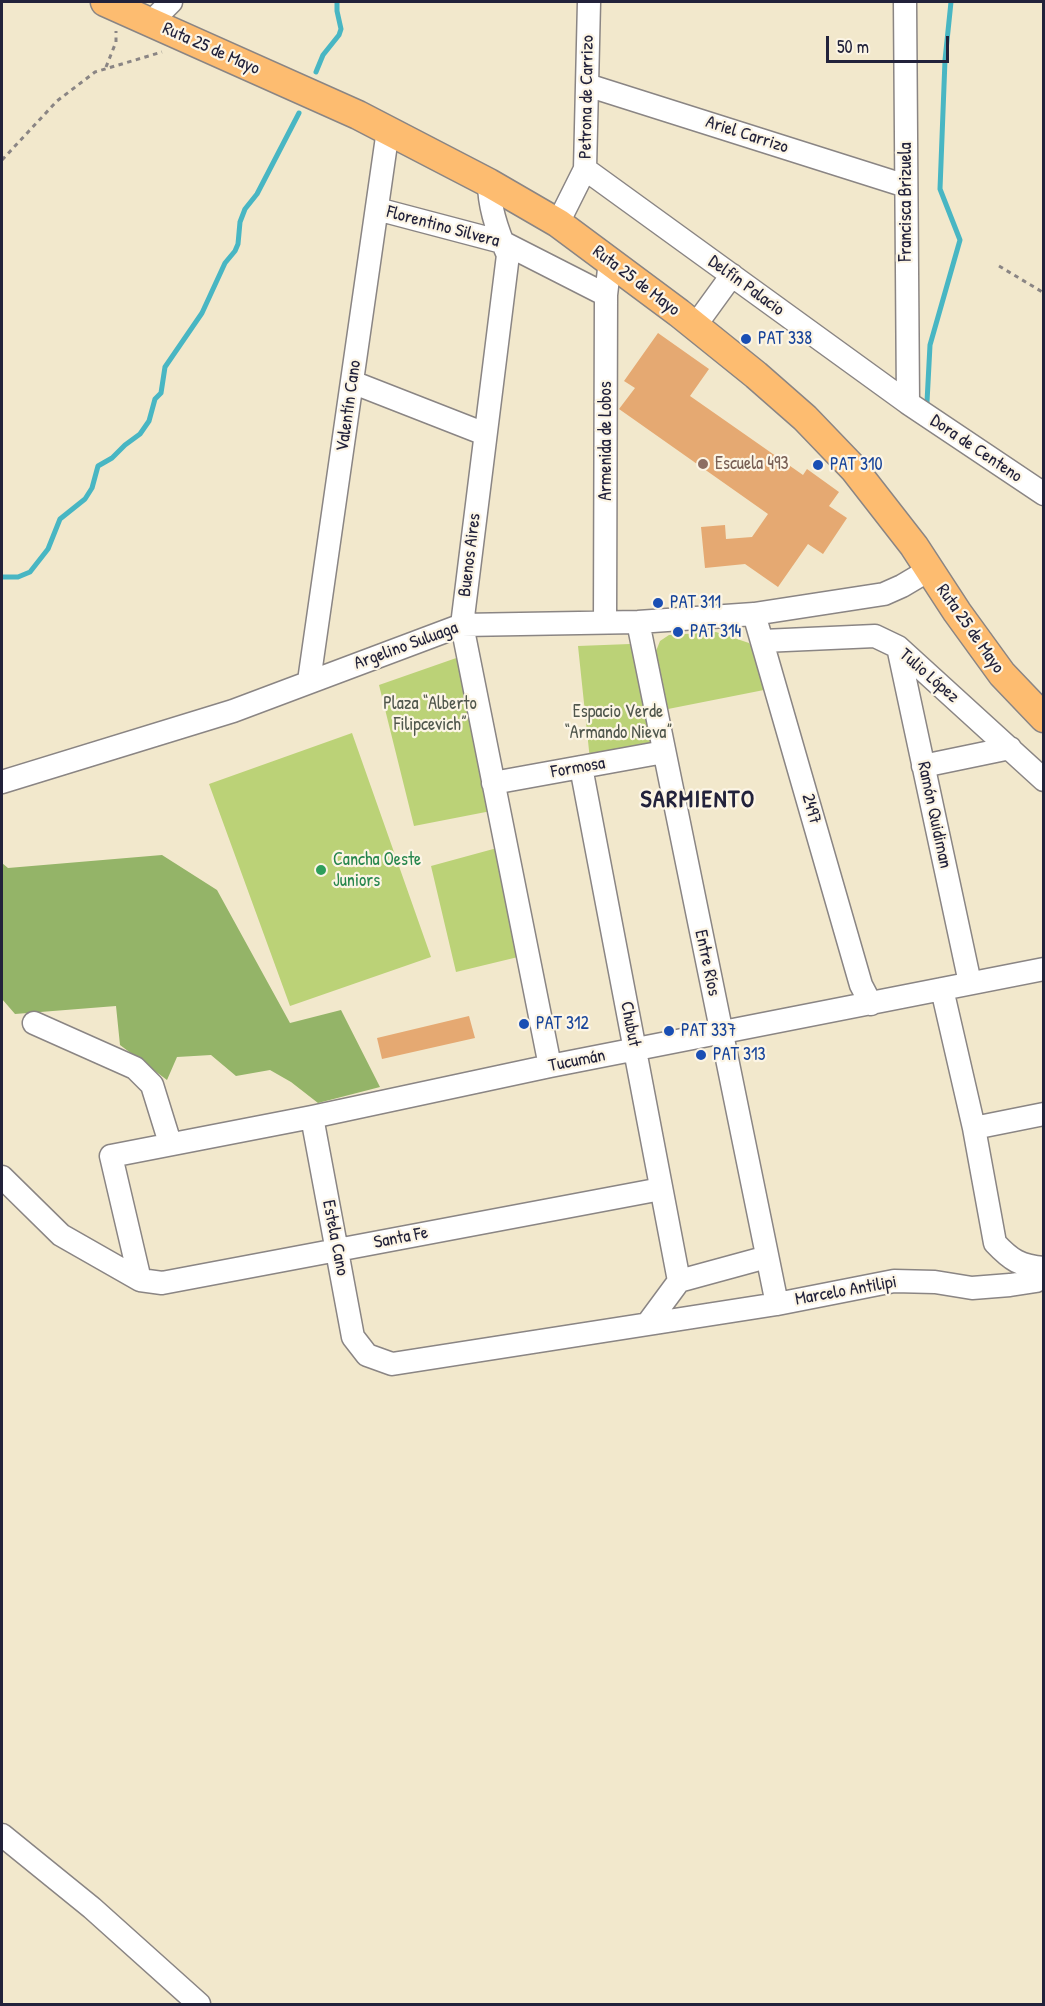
<!DOCTYPE html>
<meta charset="utf-8">
<style>
body{margin:0}
#map{position:relative;width:1045px;height:2006px;overflow:hidden;background:#f2e8cc;font-family:"Patrick Hand",sans-serif}
canvas{display:block}
.frame{position:absolute;inset:0;border:3px solid #22223b;pointer-events:none}
.scale{position:absolute;left:826px;top:36px;width:123px;height:27px;box-sizing:border-box;border:3px solid #22223b;border-top:0;padding-left:8px;font-size:18px;line-height:21px;white-space:nowrap;color:#22223b;-webkit-text-stroke:4px #fcf5e5;paint-order:stroke}
</style>
<div id="map">
<canvas width="1045" height="2006"></canvas>
<div class="frame"></div>
<div class="scale">50 m</div>
</div>
<script>
const c = document.querySelector('canvas').getContext('2d');
c.lineJoin = 'round';
function fill(path, color) { c.fillStyle = color; c.fill(path, 'evenodd'); }
function stroke(path, color, width, dash) { c.strokeStyle = color; c.lineWidth = width; c.lineCap = dash ? 'butt' : 'round'; c.setLineDash(dash || []); c.stroke(path); }
function write(font, color, halo, rows, align = 'center') {
  c.font = font + ' "Patrick Hand",sans-serif'; c.lineWidth = 4.5; c.setLineDash([]); c.textBaseline = 'middle'; c.strokeStyle = halo; c.fillStyle = color; for (const [text, x, y, turn = 0] of rows) {
    c.save(); c.translate(x, y); c.rotate((+turn || 0) * Math.PI / 180); c.textAlign = isNaN(turn) ? turn : align; if (halo) c.strokeText(text, 0, 0); c.fillText(text, 0, 0); c.restore();
  }
}
fill(new Path2D(`
 M 716,632 L 749,643 L 766,671 L 769,689 L 668,709 L 656,651 L 660,641 L 669,635 Z
 M 630,644 L 657,748 L 590,760 L 578,646 Z
 M 462,656 L 491,811 L 414,826 L 379,685 Z
 M 352,733 L 431,957 L 290,1006 L 209,784 Z
 M 497,848 L 518,957 L 456,972 L 431,866 Z`), '#bbd277');
fill(new Path2D(`
 M 162,855 L 217,890 L 290,1023 L 341,1010 L 380,1087 L 318,1103 L 291,1082 L 270,1070 L 236,1076 L 211,1055 L 177,1057 L 167,1080 L 120,1045 L 116,1006 L 15,1014 L 2,999 L 2,863 L 8,868 Z`), '#94b468');
stroke(new Path2D(`
 M 316,72 L 323,55 L 339,35 L 341,29 L 337,11 L 337,2
 M 927,402 L 930,345 L 960,240 L 940,189 L 945,60 L 951,2
 M 2,577 L 18,577 L 30,572 L 48,549 L 60,519 L 85,499 L 92,488 L 98,466 L 112,458 L 125,445 L 140,434 L 149,421 L 155,399 L 161,393 L 165,367 L 202,313 L 225,263 L 235,251 L 238,244 L 240,222 L 245,209 L 257,194 L 299,113`), '#48b6c3', 5);
fill(new Path2D(`
 M 658,333 L 709,369 L 690,396 L 803,475 L 807,469 L 839,492 L 829,506 L 847,518 L 823,554 L 808,544 L 778,587 L 745,564 L 705,568 L 701,527 L 725,525 L 726,539 L 752,537 L 768,514 L 619,409 L 635,388 L 624,381 Z
 M 469,1016 L 475,1038 L 382,1059 L 377,1038 Z`), '#e5a972');
const minor = new Path2D(`
 M 905,2 L 908,403
 M 151,22 L 171,2
 M 587,85 L 906,186
 M 585,169 L 908,403 L 1044,494
 M 489,183 C 489,207 498,233 508,255 L 462,625 L 550,1066
 M 377,209 L 502,242 L 606,295
 M 558,223 L 585,169 L 589,2
 M 695,326 L 732,275
 M 352,382 L 485,434
 M 754,614 L 861,985 L 871,1004
 M 605,622 L 606,295 L 610,261
 M 638,622 L 777,1304
 M 763,641 L 875,636 L 898,647 L 1044,780
 M 898,647 L 970,983
 M 309,681 L 388,130
 M 923,766 L 1010,748
 M 581,767 L 679,1281
 M 2,782 L 233,711 L 462,625 L 638,622 L 754,614 L 884,594 L 902,586 L 929,570
 M 493,783 L 664,752
 M 942,989 L 974,1128 L 995,1243 C 1011,1260 1020,1266 1044,1268
 M 34,1023 L 135,1068 L 152,1085 L 170,1143
 M 312,1117 L 353,1337 L 367,1355 L 392,1364 L 777,1304 L 894,1281 L 935,1282 L 972,1288 L 1010,1285 L 1036,1281 L 1044,1277
 M 974,1128 L 1044,1114
 M 2,1177 L 61,1235 L 140,1280 L 162,1283 L 661,1189
 M 140,1280 L 111,1156 L 312,1117 L 550,1066 L 1044,969
 M 648,1323 L 679,1281 L 767,1257
 M 2,1835 L 92,1908 L 199,2004`);
const major = new Path2D(`
 M 105,2 L 358,115 L 489,183 L 558,223 L 679,313 L 756,375 L 805,418 L 854,469 L 914,546 L 957,612 L 1002,674 L 1044,718`);
stroke(minor, '#8a8584', 25);
stroke(major, '#8a8584', 31);
stroke(new Path2D(`
 M 106,67 L 116,42 L 116,31
 M 2,160 L 57,101 L 95,72 L 162,52
 M 999,266 L 1044,293`), '#8a8584', 3, [4.5, 4.5]);
stroke(minor, '#fff', 22);
stroke(major, '#fdbc70', 28);
for (const [x, y, r, color] of [
 [746,339,6,"#1a4fb4"],
 [703,464,6,"#8d6e63"],
 [818,465,6,"#1a4fb4"],
 [658,603,6,"#1a4fb4"],
 [678,632,6,"#1a4fb4"],
 [321,870,6,"#2e9e5b"],
 [524,1024,6,"#1a4fb4"],
 [669,1031,6,"#1a4fb4"],
 [701,1055,6,"#1a4fb4"]
]) { const dot = new Path2D(); dot.arc(x, y, r, 0, 2 * Math.PI); c.fillStyle = color; c.fill(dot); stroke(dot, '#fcf5e5', 2); }
write('18px', '#22223b', '#fcf5e5', [
 ["Ruta 25 de Mayo",211,49,24],
 ["Petrona de Carrizo",587,97,-89],
 ["Ariel Carrizo",747,135,18],
 ["Francisca Brizuela",906,202,-90],
 ["Florentino Silvera",443,227,15],
 ["Ruta 25 de Mayo",636,281,37],
 ["Delfín Palacio",746,286,36],
 ["Valentín Cano",349,406,-82],
 ["Armenida de Lobos",606,441,-90],
 ["Dora de Centeno",976,449,34],
 ["Buenos Aires",470,555,-83],
 ["Ruta 25 de Mayo",970,629,55],
 ["Argelino Suluaga",406,646,-20],
 ["Tulio López",929,676,41],
 ["Formosa",578,768,-10],
 ["2497",811,809,74],
 ["Ramón Quidiman",934,815,78],
 ["Entre Ríos",707,963,78],
 ["Chubut",630,1024,79],
 ["Tucumán",577,1061,-11],
 ["Estela Cano",335,1238,79],
 ["Santa Fe",401,1238,-11],
 ["Marcelo Antilipi",846,1291,-10]
]);
write('18px', '#164399', '#fcf5e5', [
 ["PAT 338",758,339],
 ["PAT 310",830,465],
 ["PAT 311",670,603],
 ["PAT 314",690,632],
 ["PAT 312",536,1024],
 ["PAT 337",681,1031],
 ["PAT 313",713,1055]
], 'left');
write('18px', '#785e54', '#fcf5e5', [
 ["Escuela 493",715,464]
], 'left');
write('18px', '#50574d', '#fcf5e5', [
 ["Plaza “Alberto",430,704],
 ["Filipcevich”",430,725],
 ["Espacio Verde",618,712],
 ["“Armando Nieva”",618,733]
]);
write('18px', '#27864d', '#fcf5e5', [
 ["Cancha Oeste",333,860],
 ["Juniors",333,881]
], 'left');
c.letterSpacing = '1.5px';
write('bold 24px', '#22223b', '#fcf5e5', [
 ["SARMIENTO",698,801]
]);
c.letterSpacing = '0px';
</script>
